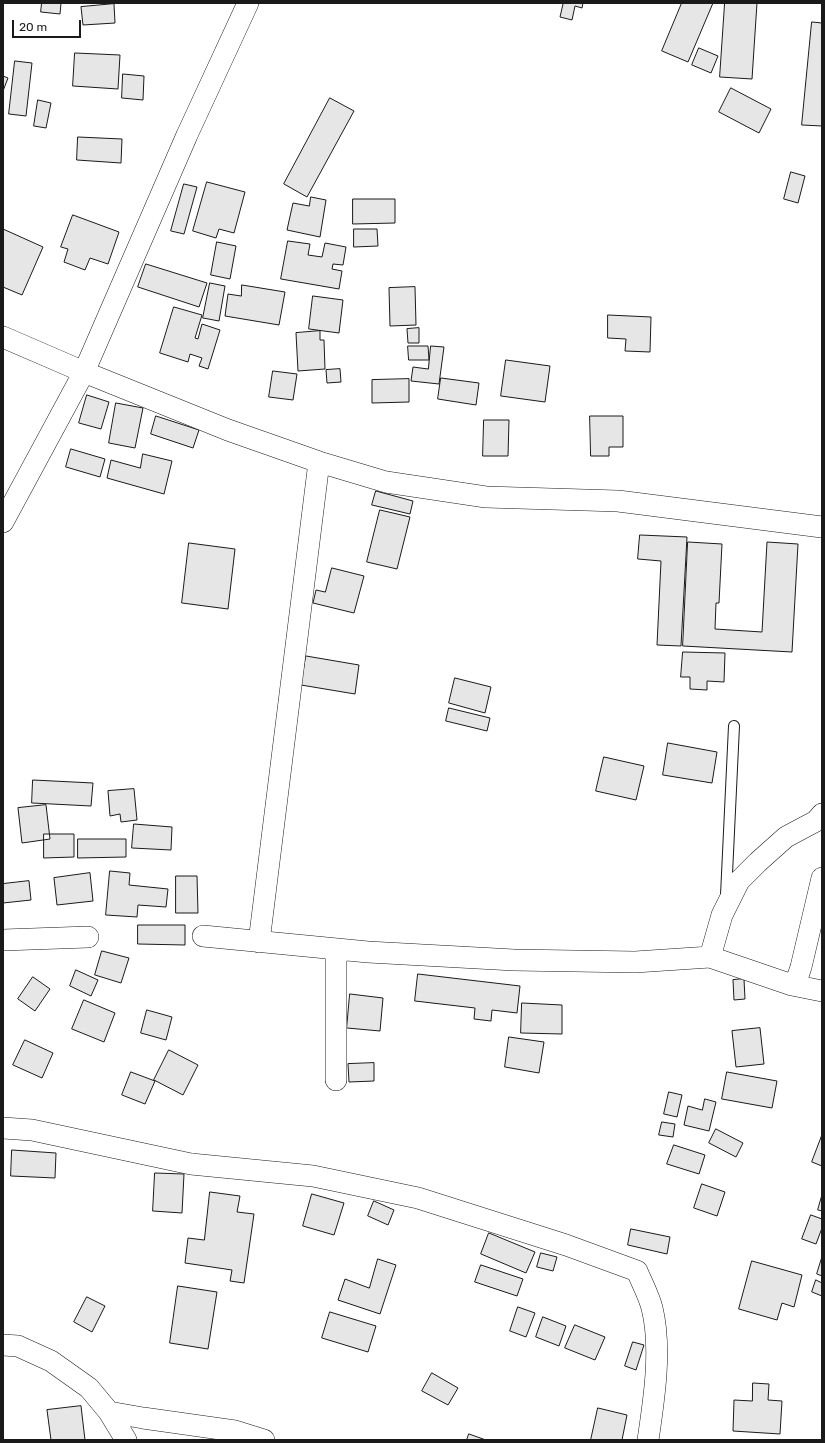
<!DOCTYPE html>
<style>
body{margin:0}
#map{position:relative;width:825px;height:1443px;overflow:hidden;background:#fff;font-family:Rubik,sans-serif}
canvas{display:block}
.frame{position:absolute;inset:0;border:4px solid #1a1a1a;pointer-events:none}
.scale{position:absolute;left:12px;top:20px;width:69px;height:18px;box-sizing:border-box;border:2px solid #1a1a1a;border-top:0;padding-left:5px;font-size:12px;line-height:14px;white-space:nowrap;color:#1a1a1a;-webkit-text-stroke:3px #fff;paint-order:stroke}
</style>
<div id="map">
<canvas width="825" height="1443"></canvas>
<div class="frame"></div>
<div class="scale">20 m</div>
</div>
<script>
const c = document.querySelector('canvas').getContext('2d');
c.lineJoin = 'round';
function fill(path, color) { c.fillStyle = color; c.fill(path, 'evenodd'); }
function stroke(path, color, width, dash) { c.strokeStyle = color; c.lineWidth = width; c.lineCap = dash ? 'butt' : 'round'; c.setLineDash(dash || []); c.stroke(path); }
const building = new Path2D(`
 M 42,3 L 61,3 L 60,14 L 41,12 Z
 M 558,3 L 583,3 L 582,8 L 575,6 L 572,20 L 560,17 L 563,4 Z
 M 682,3 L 713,3 L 688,62 L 662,51 Z
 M 725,3 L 757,3 L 752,79 L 720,77 Z
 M 114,4 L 115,23 L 83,25 L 81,7 Z
 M 812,22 L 822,23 L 822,126 L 802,125 Z
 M 699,48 L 718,56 L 711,73 L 692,65 Z
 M 75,53 L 120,55 L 118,89 L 73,86 Z
 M 15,61 L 32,63 L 26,116 L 9,114 Z
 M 123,74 L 144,76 L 143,100 L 122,98 Z
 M 3,76 L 8,78 L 3,91 Z
 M 731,88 L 771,109 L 759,133 L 719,112 Z
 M 330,98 L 354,111 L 307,197 L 284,184 Z
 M 38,100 L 51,103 L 46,128 L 34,126 Z
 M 78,137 L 122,139 L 121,163 L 77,160 Z
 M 791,172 L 805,176 L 798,203 L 784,199 Z
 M 207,182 L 245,192 L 234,233 L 219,229 L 216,238 L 193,231 Z
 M 184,184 L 197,187 L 184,234 L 171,231 Z
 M 311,197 L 326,200 L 320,237 L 287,230 L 293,203 L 309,206 Z
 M 353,199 L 395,199 L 395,223 L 353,224 Z
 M 73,215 L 119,232 L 108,264 L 90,258 L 85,270 L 64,262 L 68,249 L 61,247 Z
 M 3,229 L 43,247 L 22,295 L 3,287 Z
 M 354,229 L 377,229 L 378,246 L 354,247 Z
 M 288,241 L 310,244 L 308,255 L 322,257 L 325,243 L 346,247 L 343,265 L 333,264 L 332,269 L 342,271 L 339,289 L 281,279 Z
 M 217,242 L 236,246 L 230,279 L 211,275 Z
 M 146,264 L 207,283 L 199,307 L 138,287 Z
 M 210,283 L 225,286 L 219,321 L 203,318 Z
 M 242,285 L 285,292 L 279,325 L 225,316 L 228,294 L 241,296 Z
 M 415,287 L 416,325 L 390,326 L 389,288 Z
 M 313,296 L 343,300 L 339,333 L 309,329 Z
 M 174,307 L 202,315 L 195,338 L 198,339 L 202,324 L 220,330 L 208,369 L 199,366 L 202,358 L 190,354 L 188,362 L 160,353 Z
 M 608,315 L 651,317 L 650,352 L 625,351 L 626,339 L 608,338 Z
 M 419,328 L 419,343 L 408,343 L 407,329 Z
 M 320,331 L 320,340 L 324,340 L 325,369 L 298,371 L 296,333 Z
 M 408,346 L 428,346 L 429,360 L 409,360 Z
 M 431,346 L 444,347 L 439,384 L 411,381 L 413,367 L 428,369 Z
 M 506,360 L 550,366 L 545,402 L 501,396 Z
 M 340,369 L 341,382 L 327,383 L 326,370 Z
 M 273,371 L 297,374 L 293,400 L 269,397 Z
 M 441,378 L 479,383 L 476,405 L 438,399 Z
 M 409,379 L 409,402 L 372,403 L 372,380 Z
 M 87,395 L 109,402 L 101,429 L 79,423 Z
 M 116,403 L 143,408 L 135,448 L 109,443 Z
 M 156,416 L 199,430 L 193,448 L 151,434 Z
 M 590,416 L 623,416 L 623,447 L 609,447 L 609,456 L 591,456 Z
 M 484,420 L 509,420 L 508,456 L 483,456 Z
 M 71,449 L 105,459 L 100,477 L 66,467 Z
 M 143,454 L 172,461 L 164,494 L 107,478 L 111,460 L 140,468 Z
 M 376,491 L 413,501 L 410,514 L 372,505 Z
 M 380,510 L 410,517 L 397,569 L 367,562 Z
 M 640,535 L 687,537 L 681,646 L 657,645 L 661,561 L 638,559 Z
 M 688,542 L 722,544 L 719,603 L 716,603 L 715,629 L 762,632 L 767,542 L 798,544 L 792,652 L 683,646 Z
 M 189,543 L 235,549 L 228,609 L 182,603 Z
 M 332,568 L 364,576 L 354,613 L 313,603 L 316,590 L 325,592 Z
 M 683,652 L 725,653 L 724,682 L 707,681 L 707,690 L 690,689 L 690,677 L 681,677 Z
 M 306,656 L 359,665 L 355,694 L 301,685 Z
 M 455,678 L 491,687 L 485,713 L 449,703 Z
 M 449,708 L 490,718 L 487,731 L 446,721 Z
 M 668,743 L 717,752 L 712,783 L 663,775 Z
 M 604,757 L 644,766 L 636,800 L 596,791 Z
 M 33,780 L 93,783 L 91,806 L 32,803 Z
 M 134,789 L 137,820 L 121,822 L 120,814 L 110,816 L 108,791 Z
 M 46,805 L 50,839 L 22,843 L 18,808 Z
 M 134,824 L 172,827 L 171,850 L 132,848 Z
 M 44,834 L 74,834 L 74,857 L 44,858 Z
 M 78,839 L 126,839 L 126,857 L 78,858 Z
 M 110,871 L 130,873 L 129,885 L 168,889 L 166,907 L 138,905 L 137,917 L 106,915 Z
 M 90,873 L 93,901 L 57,905 L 54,878 Z
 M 176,876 L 197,876 L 198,913 L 176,913 Z
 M 29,881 L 31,900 L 3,903 L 3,884 Z
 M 138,925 L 185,925 L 185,945 L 138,944 Z
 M 102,951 L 129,958 L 121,983 L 95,975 Z
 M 76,970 L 98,980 L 91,996 L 70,986 Z
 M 418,974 L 520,986 L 517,1013 L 492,1010 L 491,1021 L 474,1019 L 475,1008 L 415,1001 Z
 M 33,977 L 50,989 L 35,1011 L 18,999 Z
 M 744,979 L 745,999 L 734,1000 L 733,980 Z
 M 350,994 L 383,998 L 380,1031 L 347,1028 Z
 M 84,1000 L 115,1013 L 104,1042 L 72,1029 Z
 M 522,1003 L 562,1005 L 562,1034 L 521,1033 Z
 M 147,1010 L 172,1017 L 166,1040 L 141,1033 Z
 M 760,1028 L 764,1064 L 736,1067 L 732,1031 Z
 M 509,1037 L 544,1042 L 539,1073 L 505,1067 Z
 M 25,1040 L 53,1053 L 42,1078 L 13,1065 Z
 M 169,1050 L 198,1065 L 183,1095 L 154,1080 Z
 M 374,1063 L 374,1081 L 349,1082 L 348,1064 Z
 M 131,1072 L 155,1081 L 145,1104 L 122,1095 Z
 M 727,1072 L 777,1081 L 772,1108 L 722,1099 Z
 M 669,1092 L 682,1095 L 677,1117 L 664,1114 Z
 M 705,1099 L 716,1102 L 709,1131 L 684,1125 L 688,1106 L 702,1110 Z
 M 662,1122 L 675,1124 L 673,1137 L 659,1135 Z
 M 716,1129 L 743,1143 L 736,1157 L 709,1143 Z
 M 822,1135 L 822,1166 L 812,1162 Z
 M 674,1145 L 705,1155 L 699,1174 L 667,1164 Z
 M 12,1150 L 56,1153 L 55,1178 L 11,1176 Z
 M 155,1173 L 184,1174 L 182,1213 L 153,1211 Z
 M 702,1184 L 725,1192 L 717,1216 L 694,1208 Z
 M 210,1192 L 240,1196 L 237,1212 L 254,1214 L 244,1283 L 230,1281 L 232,1270 L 185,1263 L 188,1238 L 204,1240 Z
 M 312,1194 L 344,1203 L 334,1235 L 303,1226 Z
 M 822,1195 L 822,1211 L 818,1210 Z
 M 374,1201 L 394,1210 L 388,1225 L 368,1216 Z
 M 811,1215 L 822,1219 L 822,1228 L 816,1244 L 802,1239 Z
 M 631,1229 L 670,1237 L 667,1254 L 628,1245 Z
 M 489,1233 L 535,1252 L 526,1273 L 481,1254 Z
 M 541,1253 L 557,1257 L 553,1271 L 537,1267 Z
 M 822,1257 L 822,1276 L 817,1274 Z
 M 378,1259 L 396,1265 L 380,1314 L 338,1300 L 345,1279 L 369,1288 Z
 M 752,1261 L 802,1275 L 794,1307 L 782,1303 L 777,1320 L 739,1309 Z
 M 481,1265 L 523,1279 L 517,1296 L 475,1282 Z
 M 816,1280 L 822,1283 L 822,1296 L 812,1292 Z
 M 178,1286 L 217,1292 L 208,1349 L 170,1343 Z
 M 87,1297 L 105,1306 L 92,1332 L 74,1322 Z
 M 518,1307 L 535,1313 L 526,1337 L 510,1331 Z
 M 330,1312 L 376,1326 L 368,1352 L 322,1338 Z
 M 543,1317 L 566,1326 L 559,1346 L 536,1337 Z
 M 575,1325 L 605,1337 L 595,1360 L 565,1348 Z
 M 633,1342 L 644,1345 L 636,1370 L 625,1366 Z
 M 432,1373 L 458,1388 L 448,1405 L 422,1391 Z
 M 753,1383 L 769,1384 L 768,1400 L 782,1401 L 780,1434 L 733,1431 L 734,1400 L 752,1401 Z
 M 81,1406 L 85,1440 L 51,1440 L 47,1410 Z
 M 598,1408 L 627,1415 L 622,1440 L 591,1440 Z
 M 469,1434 L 486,1440 L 467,1440 Z`);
fill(building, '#e6e6e6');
stroke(building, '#1a1a1a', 1);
const lane = new Path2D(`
 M 726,895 L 734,726`);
const street = new Path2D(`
 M 3,337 L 84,372 L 228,430 L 319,462 L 386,482 L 486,497 L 618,501 L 822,527
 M 3,522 L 84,372 L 187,135 L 248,3
 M 203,936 L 368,952 L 514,960 L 635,962 L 710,957 L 792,985 L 822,991
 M 3,940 L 88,937
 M 259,942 L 319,462
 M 336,949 L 336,1080
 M 710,957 L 722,915 L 739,881 L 758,862 L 786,837 L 816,821 L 822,814
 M 792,985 L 797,979 L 801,967 L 822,878
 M 3,1128 L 32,1130 L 191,1164 L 313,1176 L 418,1198 L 566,1245 L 637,1271 C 642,1283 649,1296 652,1308 C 662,1348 654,1400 648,1440
 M 3,1345 L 18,1346 L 51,1361 L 89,1388 L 109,1412 L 126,1440
 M 109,1412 L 143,1418 L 235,1431 L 264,1440`);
stroke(lane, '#1a1a1a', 12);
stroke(street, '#1a1a1a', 22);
stroke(lane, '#fff', 10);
stroke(street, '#fff', 21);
</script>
